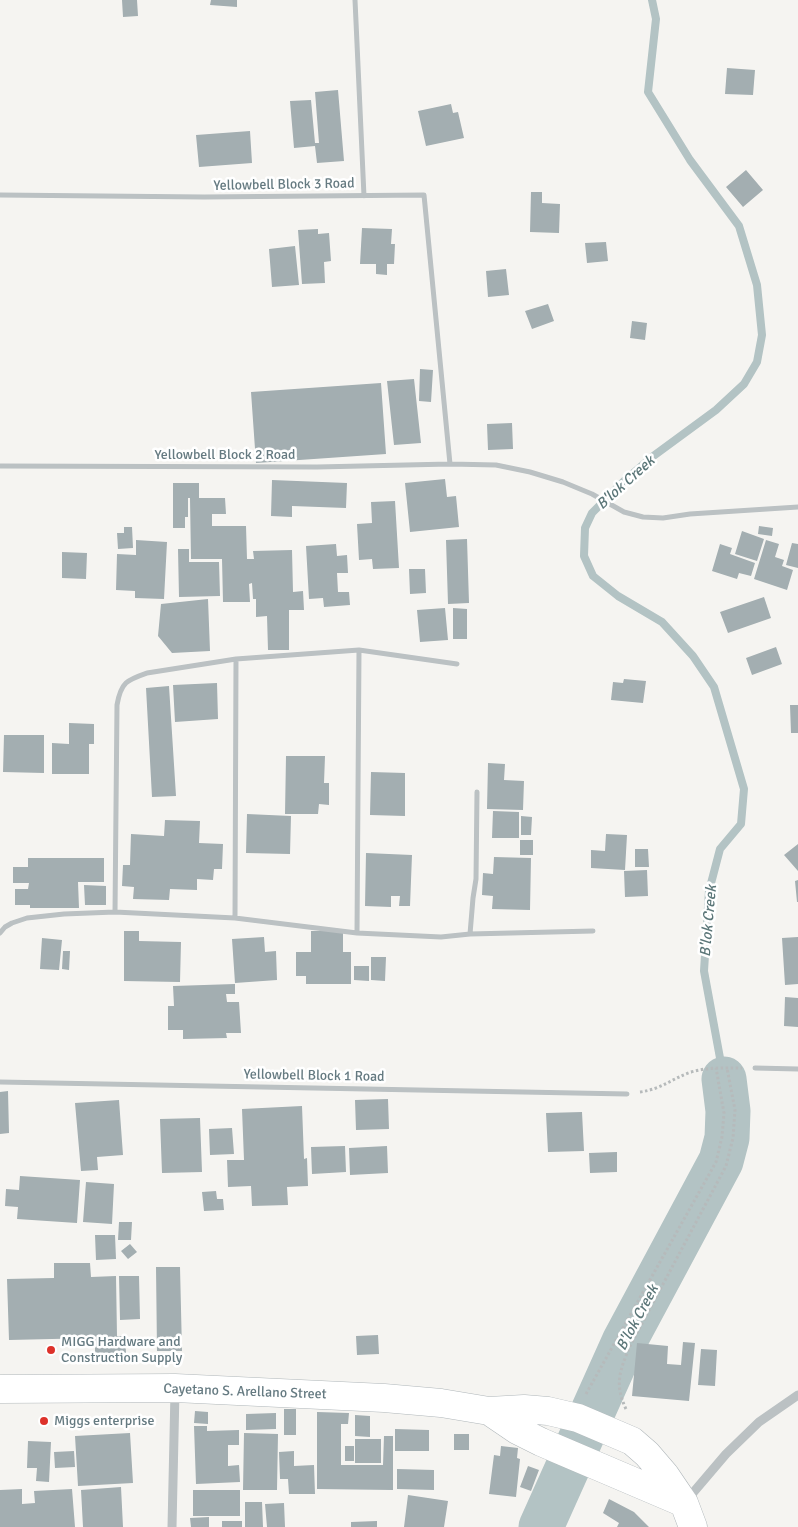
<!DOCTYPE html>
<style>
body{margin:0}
canvas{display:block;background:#f5f4f1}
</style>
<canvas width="798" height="1527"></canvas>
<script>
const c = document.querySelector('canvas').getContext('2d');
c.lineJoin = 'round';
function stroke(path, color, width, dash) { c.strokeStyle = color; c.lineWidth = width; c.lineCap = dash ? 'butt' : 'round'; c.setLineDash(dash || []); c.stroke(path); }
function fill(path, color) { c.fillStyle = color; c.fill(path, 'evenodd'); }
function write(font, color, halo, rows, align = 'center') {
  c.font = font + ' Signika,sans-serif'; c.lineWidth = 5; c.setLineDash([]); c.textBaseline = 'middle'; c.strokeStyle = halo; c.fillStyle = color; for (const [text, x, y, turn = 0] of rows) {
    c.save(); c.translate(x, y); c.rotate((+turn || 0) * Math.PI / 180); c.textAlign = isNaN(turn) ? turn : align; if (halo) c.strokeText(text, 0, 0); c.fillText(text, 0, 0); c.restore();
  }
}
stroke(new Path2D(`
 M 652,0 L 656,19 L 648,92 L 690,160 L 739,226 L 757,285 L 762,335 L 757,362 L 744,384 L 716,410 L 652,457 L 624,481 L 592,513 L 585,528 L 584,556 L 593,576 L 618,596 L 662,622 L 693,656 L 714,687 L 744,789 L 741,824 L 720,849 L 709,891 L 704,971 L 720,1058`), '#b3c3c4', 8);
stroke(new Path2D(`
 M 541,1527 L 624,1342 L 721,1161 L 727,1138 L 728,1111 L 724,1079`), '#b3c3c4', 45);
fill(new Path2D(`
 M 122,0 L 137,0 L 138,16 L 123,17 Z
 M 211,0 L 237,0 L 237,7 L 210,5 Z
 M 727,68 L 755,70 L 753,95 L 725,94 Z
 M 338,90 L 344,161 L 317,163 L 315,146 L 294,148 L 290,101 L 311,100 L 315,143 L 319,143 L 315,92 Z
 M 451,104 L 453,113 L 458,112 L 464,138 L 426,146 L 418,111 Z
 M 250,131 L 252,163 L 199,167 L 196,135 Z
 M 746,170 L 763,190 L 743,207 L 726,187 Z
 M 531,192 L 542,192 L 542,203 L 560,204 L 559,233 L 530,232 Z
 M 362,228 L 392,229 L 391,244 L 395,244 L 394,264 L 387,264 L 387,275 L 376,274 L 376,264 L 360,264 Z
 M 318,229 L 318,234 L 329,233 L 331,261 L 324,262 L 325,283 L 302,284 L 298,230 Z
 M 606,242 L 608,261 L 587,263 L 585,243 Z
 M 295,246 L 299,285 L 272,287 L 269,249 Z
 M 506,269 L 509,295 L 488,297 L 486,271 Z
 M 548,304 L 554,321 L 532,329 L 525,311 Z
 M 632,321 L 647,323 L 645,340 L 630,338 Z
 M 420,369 L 433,370 L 431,402 L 419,401 Z
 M 414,379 L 421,443 L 394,445 L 387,381 Z
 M 381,383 L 386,454 L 256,463 L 251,392 Z
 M 512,423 L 513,449 L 488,450 L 487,424 Z
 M 445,479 L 447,497 L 456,496 L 459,527 L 410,532 L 405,483 Z
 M 272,480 L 347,483 L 346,508 L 292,506 L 292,517 L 271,516 Z
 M 173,483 L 199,483 L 199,498 L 225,498 L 226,514 L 212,514 L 212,526 L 246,526 L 247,559 L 254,559 L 253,551 L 292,550 L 293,592 L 303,591 L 304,610 L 289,610 L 289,650 L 268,650 L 267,616 L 256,617 L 256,599 L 253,599 L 252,583 L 249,584 L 250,602 L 223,602 L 222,559 L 191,559 L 190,498 L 188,498 L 188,517 L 185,517 L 185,528 L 173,528 Z
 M 395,501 L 399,568 L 373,569 L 372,559 L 359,560 L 357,524 L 372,523 L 371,502 Z
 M 759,526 L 773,528 L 772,536 L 758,534 Z
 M 124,527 L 132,527 L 133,548 L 118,549 L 117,533 L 124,533 Z
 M 742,531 L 764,539 L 757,561 L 735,554 Z
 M 467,539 L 469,603 L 448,604 L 446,540 Z
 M 136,540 L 167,542 L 164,599 L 135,598 L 135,591 L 116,590 L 117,554 L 136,555 Z
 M 766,540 L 779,544 L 775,557 L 784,560 L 782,566 L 793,570 L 787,590 L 754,579 Z
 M 792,543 L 798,544 L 798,568 L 786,565 Z
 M 336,544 L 337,556 L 347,555 L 348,573 L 337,573 L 338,592 L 349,592 L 350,605 L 324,607 L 323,598 L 309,599 L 306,546 Z
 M 720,544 L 732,548 L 730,554 L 755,563 L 751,576 L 739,573 L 737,579 L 712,571 Z
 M 178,549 L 189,549 L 189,562 L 219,562 L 220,596 L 179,597 Z
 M 62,552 L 87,553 L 86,579 L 62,578 Z
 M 409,569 L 425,569 L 426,593 L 410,594 Z
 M 764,597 L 771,618 L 728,633 L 720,612 Z
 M 208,599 L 210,651 L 172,653 L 158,636 L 161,604 Z
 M 445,608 L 448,640 L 420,642 L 417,610 Z
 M 453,608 L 467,609 L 467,639 L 453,639 Z
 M 776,647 L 782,664 L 752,675 L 746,658 Z
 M 624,679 L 646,681 L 643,703 L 611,700 L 613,682 L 623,683 Z
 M 217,683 L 218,719 L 175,722 L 173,685 Z
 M 169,686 L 176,796 L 152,797 L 146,688 Z
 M 790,705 L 798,705 L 798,733 L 791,733 Z
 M 69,723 L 94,724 L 94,744 L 89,744 L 89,774 L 52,774 L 52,743 L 69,744 Z
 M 4,735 L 44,735 L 44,773 L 3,772 Z
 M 286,756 L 325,756 L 324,783 L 329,783 L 329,805 L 319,804 L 318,814 L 285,814 Z
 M 488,763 L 505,764 L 504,780 L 524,781 L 523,810 L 487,809 Z
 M 371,772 L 405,773 L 405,816 L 370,815 Z
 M 493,811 L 519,812 L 519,838 L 492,838 Z
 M 247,814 L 291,816 L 290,854 L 246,853 Z
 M 521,816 L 532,817 L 531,835 L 521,835 Z
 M 165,820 L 200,821 L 199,843 L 223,844 L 222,869 L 214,869 L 213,880 L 197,879 L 197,890 L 170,889 L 169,900 L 133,899 L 134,887 L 122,886 L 123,865 L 130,865 L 131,834 L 164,836 Z
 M 606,834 L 627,835 L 625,870 L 591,868 L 591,850 L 605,851 Z
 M 520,840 L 533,840 L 533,855 L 520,855 Z
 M 798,844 L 798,871 L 784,855 Z
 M 635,849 L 648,849 L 649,867 L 635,867 Z
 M 366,853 L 412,855 L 410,906 L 399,906 L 400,896 L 391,896 L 391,907 L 365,906 Z
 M 494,857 L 531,858 L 530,910 L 492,909 L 493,896 L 482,895 L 483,873 L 493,874 Z
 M 28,858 L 104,858 L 104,882 L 78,882 L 79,908 L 30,908 L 30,905 L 15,905 L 15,889 L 28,889 L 29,883 L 13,883 L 13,867 L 28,867 Z
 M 647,870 L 648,896 L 625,897 L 624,871 Z
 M 798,880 L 798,902 L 797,902 L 795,881 Z
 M 84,885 L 106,886 L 106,905 L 85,905 Z
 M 124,931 L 139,931 L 139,941 L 181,942 L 180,982 L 124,981 Z
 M 311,931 L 343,931 L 343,952 L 351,952 L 351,984 L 306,984 L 306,976 L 296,976 L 296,952 L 311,952 Z
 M 264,937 L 265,952 L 276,951 L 277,980 L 235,983 L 232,939 Z
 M 798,937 L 798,984 L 785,985 L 782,938 Z
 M 42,938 L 62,940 L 59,970 L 40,969 Z
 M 63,951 L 70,951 L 69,970 L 62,969 Z
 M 371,957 L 386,957 L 385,981 L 371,980 Z
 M 354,966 L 369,966 L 369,981 L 354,980 Z
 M 235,984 L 235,994 L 226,994 L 227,1002 L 239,1002 L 241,1033 L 226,1033 L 227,1038 L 183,1039 L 183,1030 L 168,1030 L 168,1006 L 174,1006 L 173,986 Z
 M 785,997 L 798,998 L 798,1027 L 784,1026 Z
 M 8,1091 L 9,1133 L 0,1134 L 0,1092 Z
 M 388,1099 L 389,1129 L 356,1130 L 355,1100 Z
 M 119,1100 L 123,1155 L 97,1157 L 98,1170 L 81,1171 L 75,1103 Z
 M 302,1106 L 304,1159 L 307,1158 L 308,1186 L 287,1187 L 288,1205 L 252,1206 L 251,1186 L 228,1187 L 227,1160 L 244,1160 L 242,1109 Z
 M 582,1112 L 584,1151 L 548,1152 L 546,1113 Z
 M 200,1118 L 202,1172 L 162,1173 L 160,1119 Z
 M 232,1128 L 234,1154 L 210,1155 L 209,1129 Z
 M 345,1146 L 346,1172 L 312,1174 L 311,1147 Z
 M 387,1146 L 388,1173 L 350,1175 L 349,1148 Z
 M 617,1152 L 617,1172 L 590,1173 L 589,1153 Z
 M 20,1176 L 80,1180 L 77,1223 L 17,1219 L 18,1207 L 5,1206 L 6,1189 L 19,1190 Z
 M 86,1182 L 114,1184 L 112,1224 L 83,1222 Z
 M 216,1191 L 217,1199 L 223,1199 L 224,1210 L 204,1211 L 202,1192 Z
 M 119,1222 L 132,1222 L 131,1240 L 118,1240 Z
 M 95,1235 L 115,1235 L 116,1259 L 96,1260 Z
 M 130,1244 L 137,1252 L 128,1259 L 121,1251 Z
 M 54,1263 L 90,1263 L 91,1277 L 116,1276 L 117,1336 L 125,1336 L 126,1353 L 95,1354 L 95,1338 L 9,1340 L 7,1279 L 54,1278 Z
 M 156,1267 L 180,1267 L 182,1351 L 157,1351 Z
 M 119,1276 L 139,1276 L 140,1319 L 120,1320 Z
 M 378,1335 L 379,1354 L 357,1355 L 356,1336 Z
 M 683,1342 L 695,1343 L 689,1401 L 632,1396 L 637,1343 L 668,1346 L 667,1364 L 681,1365 Z
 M 701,1349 L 717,1350 L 715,1386 L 698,1385 Z
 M 284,1409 L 296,1409 L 296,1435 L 284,1435 Z
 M 195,1411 L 208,1412 L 208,1424 L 194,1423 Z
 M 317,1412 L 349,1413 L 348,1424 L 341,1424 L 341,1465 L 383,1465 L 384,1436 L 393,1436 L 393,1490 L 317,1489 Z
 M 276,1413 L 276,1429 L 246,1430 L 246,1414 Z
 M 355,1415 L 370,1416 L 370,1437 L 355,1436 Z
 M 194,1426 L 207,1426 L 207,1431 L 239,1430 L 239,1445 L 228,1445 L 228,1466 L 239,1465 L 240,1482 L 196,1484 Z
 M 395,1429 L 429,1430 L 429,1451 L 395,1451 Z
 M 130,1433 L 133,1483 L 78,1486 L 75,1436 Z
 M 244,1433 L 278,1434 L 277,1490 L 243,1490 Z
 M 454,1434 L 469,1434 L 469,1450 L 454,1450 Z
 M 355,1439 L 381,1439 L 381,1463 L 355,1463 Z
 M 28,1441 L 51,1442 L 49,1482 L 36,1481 L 37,1468 L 27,1468 Z
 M 345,1446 L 354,1446 L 354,1461 L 345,1461 Z
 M 501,1446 L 518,1448 L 517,1458 L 520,1459 L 516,1497 L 489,1494 L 494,1455 L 500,1456 Z
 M 74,1451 L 75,1467 L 55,1468 L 54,1452 Z
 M 294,1451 L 294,1466 L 314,1465 L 315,1494 L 289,1494 L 288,1479 L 280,1479 L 279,1452 Z
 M 528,1466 L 539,1470 L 531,1491 L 520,1487 Z
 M 397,1469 L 434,1470 L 434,1490 L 397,1489 Z
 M 121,1487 L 123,1527 L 83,1527 L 81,1490 Z
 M 22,1489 L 22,1504 L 35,1503 L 34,1491 L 72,1489 L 75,1527 L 0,1527 L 0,1490 Z
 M 193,1490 L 240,1490 L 240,1516 L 193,1516 Z
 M 408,1495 L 448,1501 L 444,1527 L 404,1527 Z
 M 609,1499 L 634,1512 L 649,1527 L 617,1527 L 619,1523 L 603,1513 Z
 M 245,1502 L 262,1502 L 263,1527 L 245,1527 Z
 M 284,1503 L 285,1527 L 267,1527 L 265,1504 Z
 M 209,1517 L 209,1527 L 191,1527 L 190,1518 Z
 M 222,1521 L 242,1521 L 242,1527 L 222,1527 Z
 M 377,1521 L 377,1527 L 351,1527 L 351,1522 Z`), '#a3aeb1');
const secondary = new Path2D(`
 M 0,1389 L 175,1388 L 384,1398 L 441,1403 L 489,1411 L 524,1409 L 548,1411 L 578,1418 L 632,1441 L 647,1454 L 665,1475 L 684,1503 L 693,1527
 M 489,1411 L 517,1430 L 541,1442 L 684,1503`);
stroke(secondary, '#b0b7ba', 29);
stroke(new Path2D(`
 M 640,1092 C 662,1089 673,1078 691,1072 C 708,1067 725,1068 742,1068
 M 586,1394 L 716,1162 L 722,1137 L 724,1113 L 716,1068
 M 626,1409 C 614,1384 620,1370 630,1346 L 726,1166 L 733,1138 L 735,1110 L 727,1068`), '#b6babb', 3, [2.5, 2.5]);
stroke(new Path2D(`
 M 355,0 L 364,196
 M 0,195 L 204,197 L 424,195 L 450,464
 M 0,466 L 317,467 L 450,464 L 496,465 L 530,472 L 563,482 L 592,494 L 624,512 L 643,517 L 663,518 L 690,514 L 798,507
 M 115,912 L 117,705 C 121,682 127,680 147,673 L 236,659 L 359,650 L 457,664
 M 235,918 L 236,659
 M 0,933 L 5,927 L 12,923 L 27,918 L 64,914 L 115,912 L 235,918 L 357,933 L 441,937 L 470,934 L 473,898 L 476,879 L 477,792
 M 357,933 L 359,650
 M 470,934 L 593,931
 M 755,1068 L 798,1069
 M 0,1082 L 627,1094`), '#bbc1c3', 5);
stroke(new Path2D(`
 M 686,1501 L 726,1454 L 759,1422 L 798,1395
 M 172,1527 L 175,1391`), '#bbc1c3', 9);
stroke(secondary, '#fff', 28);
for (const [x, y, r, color] of [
 [51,1350,5,"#dd312a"],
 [44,1421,5,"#dd312a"]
]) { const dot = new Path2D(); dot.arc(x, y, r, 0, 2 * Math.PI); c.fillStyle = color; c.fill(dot); stroke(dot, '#fff', 2); }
write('14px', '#657a81', '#fff', [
 ["Yellowbell Block 3 Road",284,185,-1],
 ["Yellowbell Block 2 Road",225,455],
 ["Yellowbell Block 1 Road",314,1076,1],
 ["Cayetano S. Arellano Street",245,1392,2]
]);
write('14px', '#657a81', '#fff', [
 ["MIGG Hardware and",61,1342],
 ["Construction Supply",61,1358],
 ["Miggs enterprise",54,1421]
], 'left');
write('italic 15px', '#5b7678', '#fff', [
 ["B'lok Creek",626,483,-42],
 ["B'lok Creek",709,921,-85],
 ["B'lok Creek",638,1318,-62]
]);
</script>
